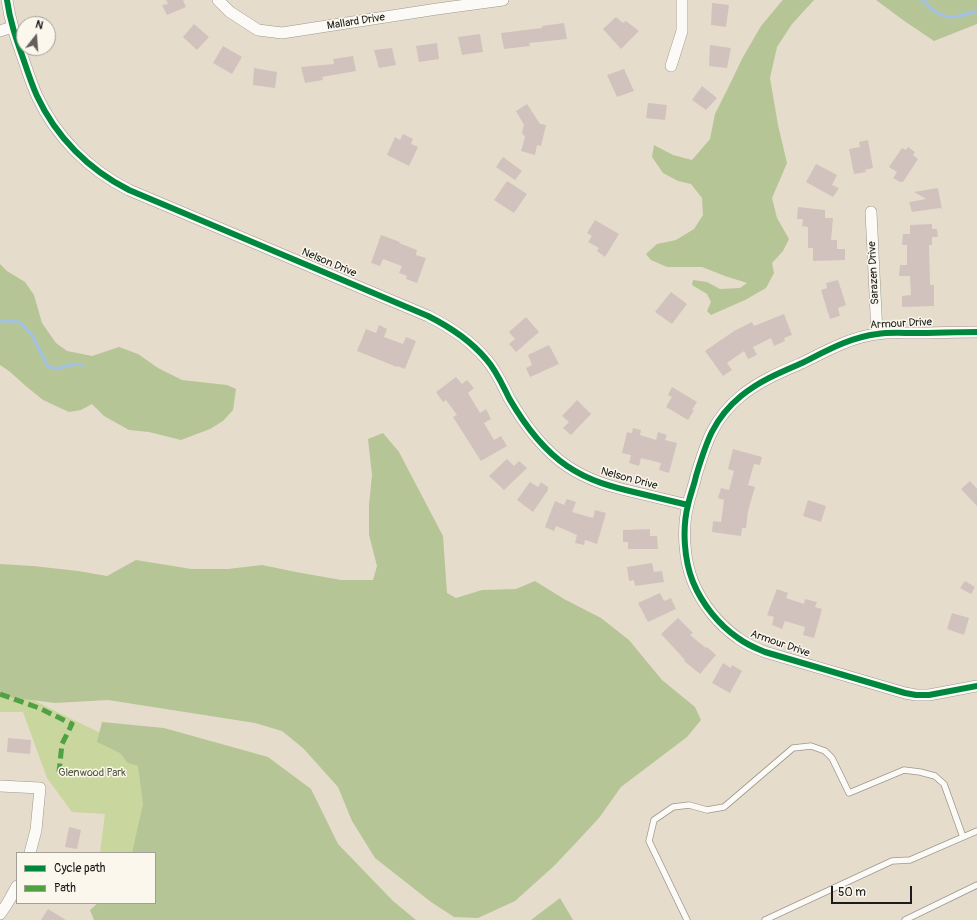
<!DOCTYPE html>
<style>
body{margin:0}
#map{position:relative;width:977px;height:920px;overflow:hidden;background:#e6dccc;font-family:Pangolin,sans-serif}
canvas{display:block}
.legend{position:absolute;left:16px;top:852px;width:140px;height:52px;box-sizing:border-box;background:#fbf7ec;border:1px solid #a29f99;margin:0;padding:5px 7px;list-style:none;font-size:12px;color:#1c1c1c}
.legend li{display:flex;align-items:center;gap:8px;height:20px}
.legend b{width:20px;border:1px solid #a29f99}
.north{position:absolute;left:16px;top:16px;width:40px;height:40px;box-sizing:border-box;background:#fbf7ec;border:1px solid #a29f99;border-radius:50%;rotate:17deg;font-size:11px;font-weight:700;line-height:16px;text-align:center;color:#1c1c1c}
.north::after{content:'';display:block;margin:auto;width:14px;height:18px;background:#635f5a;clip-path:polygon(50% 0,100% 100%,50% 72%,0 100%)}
.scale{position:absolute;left:831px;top:886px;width:81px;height:18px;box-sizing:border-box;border:2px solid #1c1c1c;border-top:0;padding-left:5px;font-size:12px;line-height:14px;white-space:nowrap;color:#1c1c1c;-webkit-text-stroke:3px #fbf7ec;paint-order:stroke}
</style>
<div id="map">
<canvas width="977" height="920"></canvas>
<ul class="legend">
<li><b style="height:5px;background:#00873e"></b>Cycle path</li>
<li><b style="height:5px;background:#4fa141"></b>Path</li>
</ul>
<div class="north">N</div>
<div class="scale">50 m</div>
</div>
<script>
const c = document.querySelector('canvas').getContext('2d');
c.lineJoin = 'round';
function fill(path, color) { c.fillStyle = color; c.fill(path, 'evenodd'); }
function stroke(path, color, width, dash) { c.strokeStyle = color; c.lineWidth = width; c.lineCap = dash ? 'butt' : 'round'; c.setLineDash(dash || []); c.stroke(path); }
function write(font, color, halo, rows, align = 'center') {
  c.font = font + ' Pangolin,sans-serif'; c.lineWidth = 3; c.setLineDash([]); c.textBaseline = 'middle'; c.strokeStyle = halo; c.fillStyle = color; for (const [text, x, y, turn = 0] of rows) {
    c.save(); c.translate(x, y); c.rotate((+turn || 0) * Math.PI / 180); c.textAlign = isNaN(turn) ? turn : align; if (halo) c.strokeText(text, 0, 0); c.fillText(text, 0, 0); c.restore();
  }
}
fill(new Path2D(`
 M 0,684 L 168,766 L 139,853 L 100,853 L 105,814 L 72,812 L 47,778 L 23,712 L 0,712 Z`), '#c9d69e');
fill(new Path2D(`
 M 783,0 L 814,0 L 792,24 L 777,47 L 770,78 L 778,125 L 787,163 L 772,198 L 777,218 L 789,239 L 783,251 L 772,263 L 774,273 L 766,288 L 745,300 L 711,315 L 707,311 L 711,302 L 707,294 L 692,285 L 693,280 L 707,282 L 720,289 L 740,288 L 747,283 L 725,276 L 702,267 L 667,267 L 651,260 L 646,254 L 657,244 L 676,240 L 694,229 L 703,215 L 702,198 L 691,184 L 678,181 L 663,173 L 652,157 L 654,145 L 673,155 L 692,160 L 710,139 L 715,114 L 728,88 L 743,57 L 761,26 L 781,2 Z
 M 876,0 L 977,0 L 977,24 L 934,41 L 903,20 Z
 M 0,264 L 7,271 L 25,282 L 34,295 L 42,323 L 56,343 L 67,351 L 92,356 L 119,347 L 138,354 L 158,368 L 182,380 L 227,385 L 236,389 L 233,410 L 223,421 L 210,429 L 181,440 L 149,432 L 129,430 L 104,416 L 92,404 L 81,410 L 69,412 L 43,400 L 27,387 L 9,371 L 0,365 Z
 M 383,433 L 399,452 L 443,536 L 447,593 L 456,598 L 482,590 L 516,589 L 535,581 L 564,599 L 601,618 L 629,640 L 662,680 L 695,707 L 701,720 L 687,737 L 621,787 L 599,818 L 572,847 L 554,866 L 515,901 L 478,918 L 454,917 L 431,902 L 375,858 L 352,821 L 338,787 L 303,748 L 282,731 L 255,723 L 108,700 L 55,703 L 0,696 L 0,564 L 33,566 L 78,571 L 107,576 L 136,560 L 191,569 L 228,569 L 262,565 L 296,572 L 341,580 L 373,580 L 377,566 L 369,535 L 369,505 L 372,475 L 368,439 Z
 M 102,722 L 164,728 L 268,757 L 311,789 L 338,844 L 393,901 L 416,920 L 94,920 L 90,910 L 98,903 L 155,903 L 155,853 L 132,853 L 143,804 L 138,766 L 128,763 L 120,753 L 97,742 Z
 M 560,898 L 573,920 L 531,920 Z`), '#b5c595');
stroke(new Path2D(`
 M 922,0 C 930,8 940,17 952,17 C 960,17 969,13 977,11
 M 0,321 L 13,321 L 21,323 L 32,335 L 47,365 L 52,368 L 61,368 L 73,364 L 83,365`), '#a2c1e6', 3);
fill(new Path2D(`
 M 166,0 L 183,0 L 186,7 L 167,15 L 162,5 L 168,4 Z
 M 712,3 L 729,5 L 726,27 L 711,25 Z
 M 616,17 L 623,23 L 626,21 L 639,31 L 621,49 L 603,29 Z
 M 564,23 L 567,39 L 529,43 L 530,46 L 504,49 L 501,33 L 542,28 L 542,26 Z
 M 194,24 L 209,37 L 197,50 L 183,37 Z
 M 480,34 L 483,52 L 462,55 L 458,37 Z
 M 437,43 L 439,59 L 419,62 L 416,46 Z
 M 710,45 L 731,48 L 727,68 L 709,66 Z
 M 223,46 L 242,57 L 232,74 L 213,63 Z
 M 392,48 L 396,65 L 379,68 L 374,50 Z
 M 353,56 L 356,71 L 322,77 L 323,80 L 305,83 L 301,67 L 334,64 L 333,59 Z
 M 254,68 L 277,72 L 275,88 L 253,85 Z
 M 624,69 L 634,91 L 617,97 L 607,75 Z
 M 702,86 L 717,98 L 706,110 L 692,100 Z
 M 648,103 L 667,105 L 665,120 L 646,118 Z
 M 527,104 L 540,124 L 546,125 L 541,146 L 537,145 L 535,155 L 521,151 L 525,137 L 522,133 L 524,125 L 516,111 Z
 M 403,134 L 413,139 L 411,144 L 418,147 L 409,166 L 387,155 L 395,137 L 400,140 Z
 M 868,140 L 873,168 L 865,170 L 866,172 L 854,174 L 849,149 L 860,147 L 859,142 Z
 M 908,147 L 915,152 L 913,155 L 918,159 L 903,182 L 900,182 L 893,178 L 897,172 L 889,167 L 902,148 L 906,150 Z
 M 503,157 L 522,171 L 515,180 L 496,167 Z
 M 816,164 L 837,175 L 832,185 L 839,188 L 833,197 L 806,182 Z
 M 507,181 L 527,194 L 514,213 L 494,200 Z
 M 938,188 L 942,209 L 940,208 L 912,212 L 909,202 L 926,199 L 914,192 Z
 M 798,207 L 825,210 L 825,218 L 833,218 L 831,240 L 837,240 L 837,249 L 845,249 L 845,260 L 813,261 L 813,248 L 808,248 L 808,227 L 802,226 L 803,219 L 797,219 Z
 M 595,220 L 619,234 L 605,257 L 597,251 L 599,248 L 588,242 L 592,236 L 587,233 Z
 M 932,224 L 932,229 L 937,229 L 938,237 L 932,237 L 932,245 L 929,245 L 930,285 L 934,285 L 934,306 L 902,307 L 902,296 L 911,295 L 910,276 L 899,276 L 900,265 L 907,265 L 907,245 L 902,245 L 903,234 L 910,234 L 910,225 Z
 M 381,235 L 400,242 L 399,243 L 417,250 L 416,255 L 426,258 L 417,283 L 406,279 L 407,276 L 399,273 L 402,266 L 383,259 L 380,266 L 371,263 Z
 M 838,280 L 846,305 L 838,308 L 840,316 L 830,319 L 821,290 L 827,288 L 826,283 Z
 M 671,292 L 687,304 L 672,324 L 655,312 Z
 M 784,314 L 792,335 L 784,338 L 785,341 L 774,346 L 771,338 L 753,347 L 757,355 L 748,359 L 744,351 L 727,363 L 732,370 L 723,376 L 705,351 L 734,331 L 752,322 L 754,326 Z
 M 526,317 L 539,332 L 516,352 L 509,344 L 515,339 L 509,332 Z
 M 379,325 L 387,329 L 384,337 L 403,344 L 406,337 L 416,341 L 405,369 L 397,366 L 397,367 L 357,351 L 366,329 L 376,333 Z
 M 549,345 L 559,364 L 530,377 L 526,368 L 532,365 L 528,355 Z
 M 456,377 L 462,384 L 467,380 L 474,388 L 468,393 L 480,413 L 486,409 L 491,419 L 484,423 L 494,440 L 501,436 L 507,446 L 481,461 L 453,417 L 457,415 L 446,400 L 443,402 L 436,392 Z
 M 672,387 L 697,402 L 692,410 L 694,410 L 688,420 L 666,407 L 672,397 L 668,395 Z
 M 577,400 L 591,414 L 571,435 L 563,428 L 569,422 L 562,416 Z
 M 633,428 L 641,430 L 640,435 L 656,440 L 658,432 L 667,435 L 665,440 L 677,443 L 669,473 L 659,470 L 661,463 L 641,458 L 639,466 L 629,463 L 631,455 L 622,453 L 627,432 L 632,433 Z
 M 733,449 L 762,457 L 760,465 L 754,464 L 748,485 L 755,487 L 748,511 L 746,528 L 742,528 L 741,536 L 712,532 L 713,521 L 721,522 L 724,500 L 718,498 L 721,488 L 729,490 L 734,471 L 728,469 Z
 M 507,459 L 514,466 L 519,461 L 527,468 L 504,490 L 489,476 Z
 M 970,481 L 977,489 L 977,506 L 961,489 Z
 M 530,482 L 538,487 L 541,482 L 548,487 L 548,490 L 533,512 L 517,500 Z
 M 567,499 L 576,502 L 572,512 L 593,518 L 595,510 L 606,513 L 597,544 L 585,540 L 584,545 L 575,543 L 577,535 L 556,526 L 554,531 L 545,527 L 555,501 L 564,505 Z
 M 808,500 L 826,506 L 821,522 L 803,516 Z
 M 650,529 L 650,536 L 657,536 L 658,549 L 628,549 L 628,542 L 623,542 L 623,530 Z
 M 652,563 L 654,572 L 662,571 L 664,582 L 635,586 L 634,580 L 629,581 L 627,567 Z
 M 965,581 L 975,587 L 971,594 L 960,588 Z
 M 777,589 L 788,593 L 786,598 L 804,604 L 805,599 L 817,602 L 815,607 L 822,609 L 814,638 L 803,635 L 805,627 L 785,621 L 782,629 L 772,625 L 774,617 L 767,615 Z
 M 660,593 L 664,601 L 671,598 L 676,609 L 648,622 L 638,603 Z
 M 952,613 L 969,618 L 964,635 L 947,629 Z
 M 678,618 L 693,633 L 690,635 L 706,648 L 707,647 L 716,655 L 700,674 L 684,661 L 685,660 L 661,634 Z
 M 723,663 L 731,668 L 732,665 L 742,671 L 730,693 L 712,683 Z
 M 8,738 L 31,740 L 30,754 L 7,752 Z
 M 69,827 L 81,830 L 77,849 L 65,847 Z
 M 48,909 L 66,920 L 41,920 Z`), '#d1c2be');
const lane = new Path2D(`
 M 687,920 L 649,841 L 654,820 L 673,807 L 689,805 L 707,810 L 724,807 L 793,748 L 811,746 L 825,751 L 832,758 L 849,793 L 904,770 L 920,772 L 935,776 L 944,784 L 963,837
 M 765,920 L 892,861 L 910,860 L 977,831
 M 905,920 L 977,885`);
const street = new Path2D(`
 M 7,0 C 10,22 17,41 24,61 C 28,73 32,85 37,96 C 56,137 89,170 129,190 L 428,316 C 450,327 470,340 486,359 C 496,370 502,384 509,398 C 524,424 542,449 567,466 C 589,481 612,487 638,493 C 654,497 671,501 688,505
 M 218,0 L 230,12 L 258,30 L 282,33 L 437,9 L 503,0
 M 0,31 L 12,27
 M 671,66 L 682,31 L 682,0
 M 871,212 L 877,334
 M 977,332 C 956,332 935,333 914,333 C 902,333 889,332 877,334 C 851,337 826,351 802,363 C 781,372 759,381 741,396 C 713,419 706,443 696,476 C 694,486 690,495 688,505 C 682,528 684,560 693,582 C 702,604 719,625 738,638 C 746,644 755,648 765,652 L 905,693 L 916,695 L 929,695 L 977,686
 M 0,786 L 40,788 L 36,830 L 30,853
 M 0,914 L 7,904 L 17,886`);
stroke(lane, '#9d978e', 7);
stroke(street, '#9d978e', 12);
stroke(lane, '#fbfaf7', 5.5);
stroke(street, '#fbfaf7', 11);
stroke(new Path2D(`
 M 0,694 L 39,708 L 72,724 L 62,744 L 59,772`), '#4fa141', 5, [10, 5]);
stroke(new Path2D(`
 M 7,0 C 10,22 17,41 24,61 C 28,73 32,85 37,96 C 56,137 89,170 129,190 L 428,316 C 450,327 470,340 486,359 C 496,370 502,384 509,398 C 524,424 542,449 567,466 C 589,481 612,487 638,493 C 654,497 671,501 688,505
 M 977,332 C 956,332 935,333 914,333 C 902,333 889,332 877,334 C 851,337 826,351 802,363 C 781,372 759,381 741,396 C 713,419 706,443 696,476 C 694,486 690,495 688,505 C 682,528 684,560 693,582 C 702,604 719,625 738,638 C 746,644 755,648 765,652 L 905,693 L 916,695 L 929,695 L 977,686`), '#00873e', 6);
write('11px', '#1c1c1c', '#fbf7ec', [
 ["Mallard Drive",356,22,-9],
 ["Nelson Drive",329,263,23],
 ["Sarazen Drive",874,273,-93],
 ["Armour Drive",901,324,-3],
 ["Nelson Drive",629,479,15],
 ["Armour Drive",780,644,19]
]);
write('11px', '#505b3c', '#fbf7ec', [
 ["Glenwood Park",92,773]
]);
</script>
